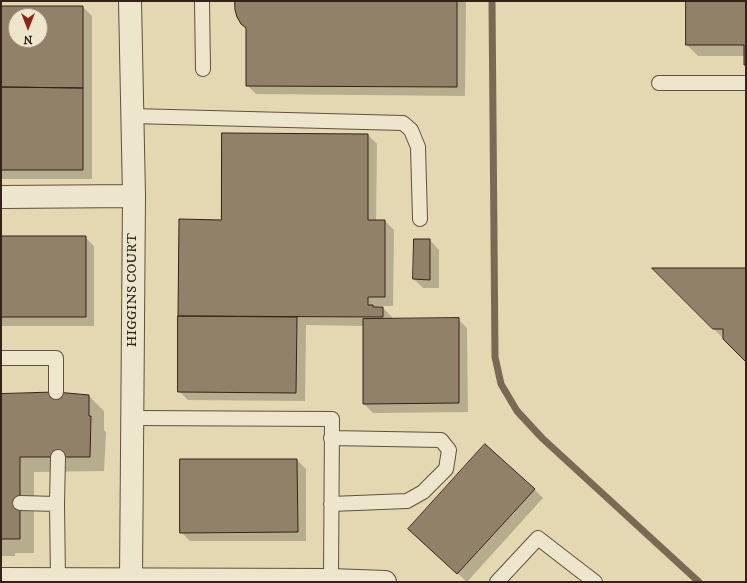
<!DOCTYPE html>
<style>
body{margin:0}
#map{position:relative;width:747px;height:583px;overflow:hidden;background:#e4d8b2;font-family:"IM FELL DW Pica",serif}
canvas{display:block}
.frame{position:absolute;inset:0;border:2px solid #352217;pointer-events:none}
.north{position:absolute;left:8px;top:8px;width:40px;height:40px;box-sizing:border-box;background:#ede6cd;border:1px solid #a39884;border-radius:50%;rotate:180deg;font-size:11px;font-weight:700;line-height:16px;text-align:center;color:#352217}
.north::after{content:'';display:block;margin:auto;width:14px;height:18px;background:#8f2418;clip-path:polygon(50% 0,100% 100%,50% 72%,0 100%)}
</style>
<div id="map">
<canvas width="747" height="583"></canvas>
<div class="frame"></div>
<div class="north">N</div>
</div>
<script>
const c = document.querySelector('canvas').getContext('2d');
c.lineJoin = 'round';
function fill(path, color) { c.fillStyle = color; c.fill(path, 'evenodd'); }
function stroke(path, color, width, dash) { c.strokeStyle = color; c.lineWidth = width; c.lineCap = dash ? 'butt' : 'round'; c.setLineDash(dash || []); c.stroke(path); }
function write(font, color, halo, rows, align = 'center') {
  c.font = font + ' "IM FELL DW Pica",serif'; c.lineWidth = 4; c.setLineDash([]); c.textBaseline = 'middle'; c.strokeStyle = halo; c.fillStyle = color; for (const [text, x, y, turn = 0] of rows) {
    c.save(); c.translate(x, y); c.rotate((+turn || 0) * Math.PI / 180); c.textAlign = isNaN(turn) ? turn : align; if (halo) c.strokeText(text, 0, 0); c.fillText(text, 0, 0); c.restore();
  }
}
fill(new Path2D(`
 M 237,1 L 466,1 L 465,96 L 256,94 L 247,85 L 247,29 Z
 M 687,1 L 746,1 L 746,65 L 745,56 L 698,56 L 687,45 Z
 M 1,7 L 83,7 L 92,16 L 92,179 L 1,179 ZM 16,16 L 40,16 L 40,40 L 16,40 Z
 M 368,135 L 377,144 L 376,221 L 385,221 L 394,230 L 393,306 L 377,306 L 377,308 L 383,308 L 392,317 L 392,319 L 458,319 L 467,328 L 468,412 L 373,413 L 364,404 L 364,326 L 306,325 L 305,401 L 188,400 L 179,391 L 180,220 L 222,221 Z
 M 1,237 L 85,237 L 94,246 L 94,326 L 1,326 Z
 M 430,240 L 439,250 L 439,288 L 423,288 L 414,279 Z
 M 654,269 L 746,269 L 746,361 Z
 M 1,395 L 89,396 L 104,411 L 104,430 L 106,432 L 104,471 L 34,472 L 34,553 L 15,553 L 15,556 L 1,556 Z
 M 181,460 L 297,460 L 306,469 L 306,541 L 190,541 L 181,532 Z
 M 534,489 L 543,498 L 467,582 L 418,538 Z`), '#0003');
stroke(new Path2D(`
 M 492,1 L 495,357 L 501,384 L 517,411 L 542,438 L 699,582`), '#7a6a54', 7);
const building = new Path2D(`
 M 235,1 L 457,1 L 457,87 L 246,86 L 246,28 L 241,24 L 237,17 L 235,10 Z
 M 686,1 L 746,1 L 746,65 L 744,65 L 744,45 L 686,45 Z
 M 1,6 L 83,6 L 83,88 L 1,87 ZM 16,16 L 40,16 L 40,40 L 16,40 Z
 M 1,87 L 83,88 L 83,170 L 1,170 Z
 M 222,133 L 368,134 L 368,220 L 385,220 L 385,297 L 368,297 L 368,305 L 373,305 L 373,307 L 383,307 L 383,317 L 178,316 L 179,219 L 221,220 Z
 M 1,236 L 86,236 L 86,317 L 1,317 Z
 M 414,239 L 430,239 L 430,280 L 413,279 Z
 M 652,268 L 746,268 L 746,362 L 723,339 L 723,329 L 713,329 Z
 M 178,316 L 297,317 L 296,393 L 178,392 Z
 M 459,318 L 459,403 L 363,404 L 363,319 Z
 M 56,392 L 89,395 L 89,416 L 91,416 L 90,457 L 20,457 L 20,539 L 1,539 L 1,394 Z
 M 485,444 L 535,489 L 457,574 L 408,529 Z
 M 180,459 L 297,459 L 298,532 L 180,533 Z`);
fill(building, '#908168');
stroke(building, '#352217', 1);
const service = new Path2D(`
 M 202,1 L 203,69
 M 659,83 L 746,83
 M 132,116 L 403,123 L 411,130 L 418,147 L 420,219
 M 1,358 L 56,358 L 56,392
 M 132,418 L 332,419 L 331,580
 M 58,457 L 57,504 L 58,579
 M 20,503 L 57,504
 M 331,504 L 407,501 L 423,492 L 446,469 L 449,450 L 441,440 L 331,438
 M 497,582 L 538,538 L 595,582`);
const minor = new Path2D(`
 M 130,1 L 134,196 L 131,579
 M 1,197 L 134,196
 M 1,579 L 331,580 L 385,582`);
stroke(service, '#61503e', 16);
stroke(minor, '#61503e', 24);
stroke(service, '#ede6cd', 14);
stroke(minor, '#ede6cd', 22);
write('14px', '#352217', '#ede6cd', [
 ["HIGGINS COURT",133,290,-90]
]);
</script>
